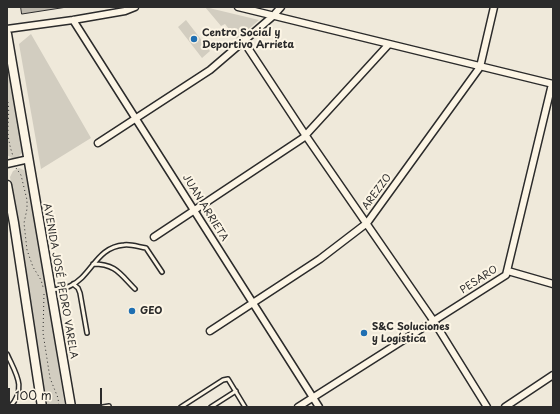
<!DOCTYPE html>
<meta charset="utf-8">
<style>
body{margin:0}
#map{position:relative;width:560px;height:414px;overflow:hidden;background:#efe9da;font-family:"Playpen Sans",sans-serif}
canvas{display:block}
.frame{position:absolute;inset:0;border:8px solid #2b2b2b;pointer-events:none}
.scale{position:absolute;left:8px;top:388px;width:94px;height:18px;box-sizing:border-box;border:2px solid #2b2b2b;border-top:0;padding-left:5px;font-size:12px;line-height:14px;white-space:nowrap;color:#2b2b2b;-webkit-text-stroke:3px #fcf5e5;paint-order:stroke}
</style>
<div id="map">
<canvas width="560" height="414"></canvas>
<div class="frame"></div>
<div class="scale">100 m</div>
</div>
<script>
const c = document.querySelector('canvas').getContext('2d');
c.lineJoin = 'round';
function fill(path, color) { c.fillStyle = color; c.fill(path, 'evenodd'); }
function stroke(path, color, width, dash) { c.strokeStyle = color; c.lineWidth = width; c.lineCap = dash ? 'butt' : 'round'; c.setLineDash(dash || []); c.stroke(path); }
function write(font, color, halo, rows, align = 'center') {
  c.font = font + ' "Playpen Sans",sans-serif'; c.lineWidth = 4; c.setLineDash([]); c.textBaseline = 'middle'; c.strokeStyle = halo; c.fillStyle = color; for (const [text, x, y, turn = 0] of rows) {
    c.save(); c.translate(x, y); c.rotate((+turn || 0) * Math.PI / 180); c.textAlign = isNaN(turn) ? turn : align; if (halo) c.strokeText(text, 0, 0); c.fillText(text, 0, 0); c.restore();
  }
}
fill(new Path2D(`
 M 205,7 L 259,20 L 237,39 L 225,24 L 221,26 Z
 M 186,20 L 210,51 L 202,58 L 178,27 Z
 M 31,34 L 91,138 L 41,169 L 19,44 Z
 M 7,64 L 22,148 L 22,153 L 17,158 L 12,158 L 7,155 Z
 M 19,168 L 26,171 L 28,173 L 65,407 L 47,407 L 10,177 L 13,171 Z`), '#d2cdc0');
const building = new Path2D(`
 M 21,7 L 67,7 L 22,14 Z`);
fill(building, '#bcb7ac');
stroke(building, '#2b2b2b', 1);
const service = new Path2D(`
 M 93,264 C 116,264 120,274 135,289
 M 73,284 L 78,288 L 80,293 L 87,333
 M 52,290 C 58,289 64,289 70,286 C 92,276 96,247 124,245 C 131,244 139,247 146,248 L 162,272
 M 7,354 C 16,374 27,388 10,407
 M 103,407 L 109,406
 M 181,407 L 223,380 L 228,379 L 245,407
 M 211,407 L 236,391`);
const minor = new Path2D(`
 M 238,7 L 553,84
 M 73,20 L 319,407
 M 7,29 L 73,20 L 125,11 L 135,7
 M 244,42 L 306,136 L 433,320 L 487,407
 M 98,143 L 210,70 L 273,16 L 281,7
 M 7,164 L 29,159
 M 154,237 L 303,138 L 389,44
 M 508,271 L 553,284
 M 210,331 L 320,259 L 367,223 L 480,67 L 494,7
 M 298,407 L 506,275 L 552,84
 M 505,407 L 553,375`);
const tertiary = new Path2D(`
 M 7,34 L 71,407
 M 7,185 L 14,223 L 42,407`);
stroke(service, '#2b2b2b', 6);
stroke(minor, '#2b2b2b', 9);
stroke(tertiary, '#2b2b2b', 11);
stroke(new Path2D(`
 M 7,98 C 10,109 8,119 8,130 C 8,139 10,147 13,156
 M 16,168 L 21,175 L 27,200 L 27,209 L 24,223 L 27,250 L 33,267 L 41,280 L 43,287
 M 44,294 L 43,333 L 50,378 L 58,398 L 59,407`), '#2b2b2b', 1, [1, 3]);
stroke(service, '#fcf5e5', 3);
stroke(minor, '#fcf5e5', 6);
stroke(tertiary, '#fcf5e5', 8);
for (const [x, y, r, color] of [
 [194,39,4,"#1f6fb2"],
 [132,311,4,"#1f6fb2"],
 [364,333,4,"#1f6fb2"]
]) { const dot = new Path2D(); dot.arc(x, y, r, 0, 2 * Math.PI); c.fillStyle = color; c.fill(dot); stroke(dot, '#fcf5e5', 1.5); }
write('bold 10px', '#2b2b2b', '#fcf5e5', [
 ["Centro Social y",202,33],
 ["Deportivo Arrieta",202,45],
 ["GEO",140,311],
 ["S&C Soluciones",372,327],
 ["y Logística",372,339]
], 'left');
write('10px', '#2b2b2b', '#fcf5e5', [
 ["AREZZO",377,192,-54],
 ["JUAN ARRIETA",205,208,58],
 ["PESARO",479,280,-33],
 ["AVENIDA JOSÉ PEDRO VARELA",60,281,80]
]);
</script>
